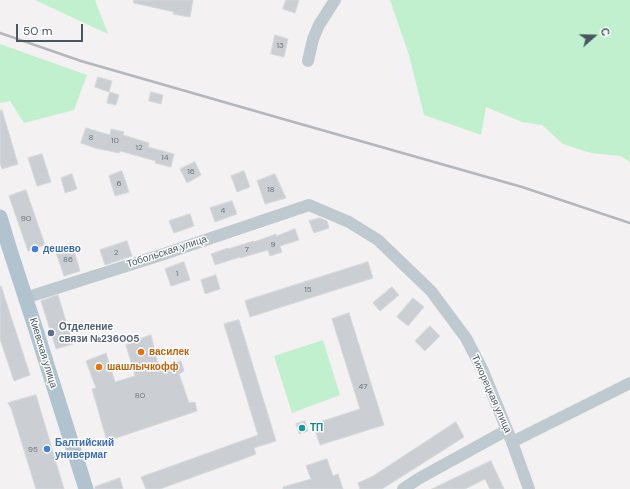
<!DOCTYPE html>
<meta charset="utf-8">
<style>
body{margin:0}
#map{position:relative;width:630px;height:489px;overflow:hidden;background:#f3f1f1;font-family:"DM Sans",sans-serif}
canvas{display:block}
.north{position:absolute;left:574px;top:16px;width:40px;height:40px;-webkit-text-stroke:3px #fff;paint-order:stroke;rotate:70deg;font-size:11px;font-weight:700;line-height:16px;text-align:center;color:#48565f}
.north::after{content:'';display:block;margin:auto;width:14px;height:18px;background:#48565f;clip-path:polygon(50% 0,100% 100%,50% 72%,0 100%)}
.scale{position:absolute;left:16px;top:24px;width:67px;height:18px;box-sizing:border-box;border:2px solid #48565f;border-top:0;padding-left:5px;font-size:12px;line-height:14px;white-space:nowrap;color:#48565f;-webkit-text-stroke:3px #fff;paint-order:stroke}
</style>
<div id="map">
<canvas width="630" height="489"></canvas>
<div class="north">С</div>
<div class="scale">50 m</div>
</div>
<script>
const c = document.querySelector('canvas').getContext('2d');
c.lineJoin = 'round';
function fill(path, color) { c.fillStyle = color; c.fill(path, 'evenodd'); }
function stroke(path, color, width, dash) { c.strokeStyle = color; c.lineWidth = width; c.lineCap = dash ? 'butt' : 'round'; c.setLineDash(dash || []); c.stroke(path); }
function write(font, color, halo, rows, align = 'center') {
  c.font = font + ' "DM Sans",sans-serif'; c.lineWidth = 3; c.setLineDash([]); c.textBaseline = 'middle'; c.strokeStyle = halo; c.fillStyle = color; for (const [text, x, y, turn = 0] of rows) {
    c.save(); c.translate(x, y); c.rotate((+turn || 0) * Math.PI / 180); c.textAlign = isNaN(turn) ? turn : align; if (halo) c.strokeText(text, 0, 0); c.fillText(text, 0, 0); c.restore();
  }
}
fill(new Path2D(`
 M 35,0 L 95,0 L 108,34 Z
 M 390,0 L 630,0 L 630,162 L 621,156 L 591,153 L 563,144 L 542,125 L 522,122 L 486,107 L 481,135 L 424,115 L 409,55 Z
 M 0,44 L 87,75 L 74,110 L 24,123 L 10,101 L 0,103 Z
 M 323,340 L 340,395 L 292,413 L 274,356 Z`), '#c0f0ce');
const building = new Path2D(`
 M 134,0 L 193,0 L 190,17 L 173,14 L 174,12 L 134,3 Z
 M 286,0 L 299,0 L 295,13 L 283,9 Z
 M 275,35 L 288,39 L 284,57 L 271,54 Z
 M 98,77 L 112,81 L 109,92 L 95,87 Z
 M 110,92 L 119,95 L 116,105 L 107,103 Z
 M 151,92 L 163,95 L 161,104 L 149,101 Z
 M 2,110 L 18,164 L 2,169 L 0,163 L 0,111 Z
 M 86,128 L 110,135 L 111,129 L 124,132 L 123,135 L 149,143 L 148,147 L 174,154 L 171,167 L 155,163 L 156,161 L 120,151 L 119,153 L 95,148 L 81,143 Z
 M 42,154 L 51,182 L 37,186 L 28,158 Z
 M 195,162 L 201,175 L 187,183 L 180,169 Z
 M 122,171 L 129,192 L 115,196 L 109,176 Z
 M 244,171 L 250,187 L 237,192 L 231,176 Z
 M 72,174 L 77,189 L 65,193 L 61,178 Z
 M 275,174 L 286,198 L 265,204 L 257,181 Z
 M 26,190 L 45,245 L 28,251 L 9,196 Z
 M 232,201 L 237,214 L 215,222 L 210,208 Z
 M 190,214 L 194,226 L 174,233 L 169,221 Z
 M 320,218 L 327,221 L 329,228 L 314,233 L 309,221 Z
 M 295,229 L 299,240 L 280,246 L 282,252 L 270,256 L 268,250 L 240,258 L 240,257 L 215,265 L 211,254 L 228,248 L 228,249 L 254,241 L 254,242 L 276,234 L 276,236 Z
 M 127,241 L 132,256 L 105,265 L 100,250 Z
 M 72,244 L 80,271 L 64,276 L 55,250 Z
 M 184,262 L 190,280 L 171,286 L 165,269 Z
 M 368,262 L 373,278 L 250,317 L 245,301 Z
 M 216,275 L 220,289 L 205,294 L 201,280 Z
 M 1,286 L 30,375 L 14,381 L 0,339 L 0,287 Z
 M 392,287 L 399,295 L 380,311 L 373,303 Z
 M 58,295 L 73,344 L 56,349 L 41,301 Z
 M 413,298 L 424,307 L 408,326 L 397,317 Z
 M 349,313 L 384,425 L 320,445 L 313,424 L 360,409 L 332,319 Z
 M 239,320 L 276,441 L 254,448 L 256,454 L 243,459 L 160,489 L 146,489 L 141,477 L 258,435 L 224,324 Z
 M 430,326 L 440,336 L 425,351 L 415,341 Z
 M 151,335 L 159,368 L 181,361 L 184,371 L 179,374 L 189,403 L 195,402 L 197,411 L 107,441 L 92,389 L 96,388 L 86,361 L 106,353 L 115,382 L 135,376 L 126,345 Z
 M 36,395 L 64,489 L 36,489 L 11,408 L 8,403 Z
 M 305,421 L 308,431 L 299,434 L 296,424 Z
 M 456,422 L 464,437 L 382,489 L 360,489 L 358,483 L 373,476 Z
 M 327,459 L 333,476 L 338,474 L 343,489 L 283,489 L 283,487 L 311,479 L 306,466 Z
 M 491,461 L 504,489 L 490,489 L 485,479 L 465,489 L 432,489 Z
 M 120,478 L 123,489 L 95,489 L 95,487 Z`);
fill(building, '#cbced3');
stroke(building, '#d5d8dc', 1);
stroke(new Path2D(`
 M 308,61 L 313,39 L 319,25 L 335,0
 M 25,298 L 161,255 L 309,205 L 349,222 L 378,240 L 431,291 L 466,338 L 483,371 L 512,442 L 529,489
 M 512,442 L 630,383
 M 403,489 L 418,479 L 507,430`), '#bfcad0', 12);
stroke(new Path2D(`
 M 0,217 L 9,247 L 37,333 L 86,489`), '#b1c3cf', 15);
stroke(new Path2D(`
 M 0,33 L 81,61 L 276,117 L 522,187 L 630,223`), '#b3b7bb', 2.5);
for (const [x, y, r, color] of [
 [35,249,4,"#3f7fe0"],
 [51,333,4,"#5c6f8a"],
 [141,352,4,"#e8710a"],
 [99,367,4,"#e8710a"],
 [302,428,4,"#0f9aa8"],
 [47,449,4,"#3f7fe0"]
]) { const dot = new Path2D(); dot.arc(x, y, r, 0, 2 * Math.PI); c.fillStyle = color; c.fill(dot); stroke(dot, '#fff', 1.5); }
write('8px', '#69747c', null, [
 ["13",280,46],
 ["8",91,138],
 ["10",115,141],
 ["12",139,148],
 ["14",165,158],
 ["16",191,172],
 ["6",119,184],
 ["18",271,190],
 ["4",223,211],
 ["90",26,219],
 ["9",273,245],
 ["7",247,250],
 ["2",116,253],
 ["86",68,260],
 ["1",177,274],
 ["15",308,290],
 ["47",363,387],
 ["80",140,396],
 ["95",33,450]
]);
write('bold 10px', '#366cbe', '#fff', [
 ["дешево",43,249],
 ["Балтийский",55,443],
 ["универмаг",55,455]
], 'left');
write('10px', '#48565f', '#fff', [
 ["Тобольская улица",167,252,-18],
 ["Киевская улица",43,353,73],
 ["Тихорецкая улица",491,394,66]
]);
write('bold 10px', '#4e5e75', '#fff', [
 ["Отделение",59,327],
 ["связи №236005",59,339]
], 'left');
write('bold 10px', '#c56008', '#fff', [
 ["василек",149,352],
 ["шашлычкофф",107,367]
], 'left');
write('bold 10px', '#0d838f', '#fff', [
 ["ТП",310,428]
], 'left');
</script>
